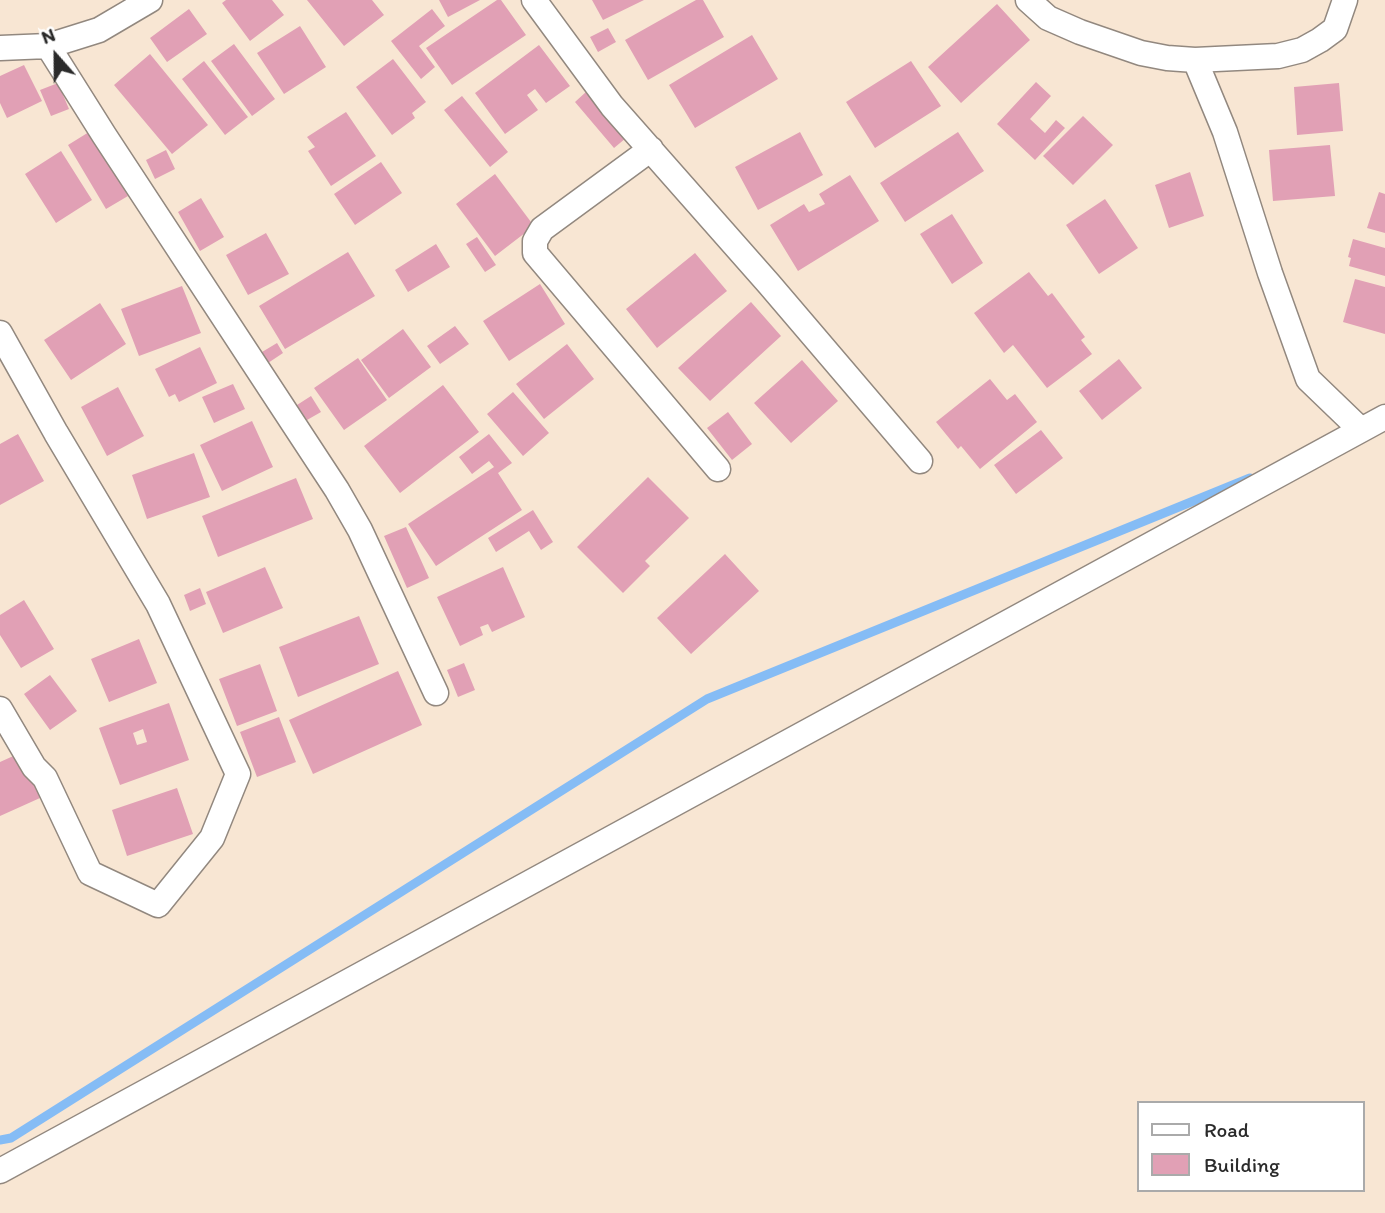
<!DOCTYPE html>
<style>
body{margin:0}
#map{position:relative;width:1385px;height:1213px;overflow:hidden;background:#f8e6d3;font-family:Itim,sans-serif}
canvas{display:block}
.legend{position:absolute;left:1137px;top:1101px;width:228px;height:91px;box-sizing:border-box;background:#fff;border:2px solid #aaa;margin:0;padding:9px 12px;list-style:none;font-size:21px;color:#2b2b2b}
.legend li{display:flex;align-items:center;gap:14px;height:35px}
.legend b{width:35px;border:2px solid #aaa}
.north{position:absolute;left:21px;top:21px;width:70px;height:70px;-webkit-text-stroke:5px #fff;paint-order:stroke;rotate:339deg;font-size:19px;font-weight:700;line-height:28px;text-align:center;color:#2b2b2b}
.north::after{content:'';display:block;margin:auto;width:24px;height:32px;background:#2b2b2b;clip-path:polygon(50% 0,100% 100%,50% 72%,0 100%)}
</style>
<div id="map">
<canvas width="1385" height="1213"></canvas>
<ul class="legend">
<li><b style="height:9px;background:#fff"></b>Road</li>
<li><b style="height:19px;background:#e1a0b5"></b>Building</li>
</ul>
<div class="north">N</div>
</div>
<script>
const c = document.querySelector('canvas').getContext('2d');
c.lineJoin = 'round';
function stroke(path, color, width, dash) { c.strokeStyle = color; c.lineWidth = width; c.lineCap = dash ? 'butt' : 'round'; c.setLineDash(dash || []); c.stroke(path); }
function fill(path, color) { c.fillStyle = color; c.fill(path, 'evenodd'); }
stroke(new Path2D(`
 M 0,1140 L 11,1138 L 707,699 L 1250,478`), '#85bcf5', 9);
fill(new Path2D(`
 M 226,0 L 272,0 L 284,15 L 250,41 L 222,3 Z
 M 307,0 L 372,0 L 384,15 L 344,46 Z
 M 439,0 L 480,0 L 448,17 Z
 M 497,0 L 501,0 L 526,35 L 452,85 L 426,48 Z
 M 592,0 L 644,0 L 603,20 Z
 M 696,0 L 703,0 L 724,37 L 648,80 L 625,40 Z
 M 997,4 L 1030,40 L 961,103 L 928,67 Z
 M 189,9 L 207,34 L 167,62 L 150,38 Z
 M 432,9 L 445,26 L 419,46 L 435,67 L 421,79 L 391,41 Z
 M 300,26 L 326,67 L 284,94 L 257,53 Z
 M 608,28 L 616,42 L 598,52 L 590,37 Z
 M 752,35 L 778,79 L 695,128 L 669,85 Z
 M 234,44 L 275,99 L 252,116 L 211,61 Z
 M 539,45 L 570,86 L 546,103 L 535,89 L 527,95 L 538,110 L 505,134 L 475,93 Z
 M 150,54 L 208,125 L 172,154 L 114,85 Z
 M 393,59 L 426,102 L 412,113 L 415,118 L 392,135 L 356,87 Z
 M 204,61 L 248,117 L 225,135 L 182,79 Z
 M 911,61 L 941,106 L 875,148 L 846,102 Z
 M 24,65 L 42,101 L 7,118 L 0,103 L 0,76 Z
 M 1036,82 L 1051,96 L 1030,119 L 1045,133 L 1056,120 L 1065,128 L 1035,160 L 997,124 Z
 M 58,83 L 69,109 L 51,116 L 40,90 Z
 M 1339,83 L 1343,131 L 1297,135 L 1294,87 Z
 M 587,91 L 626,138 L 614,148 L 575,102 Z
 M 462,96 L 508,152 L 490,167 L 444,110 Z
 M 346,112 L 376,156 L 331,186 L 308,151 L 315,147 L 307,137 Z
 M 1083,116 L 1113,145 L 1073,185 L 1043,156 Z
 M 89,132 L 128,196 L 106,209 L 68,145 Z
 M 800,132 L 823,175 L 758,210 L 735,167 Z
 M 958,132 L 984,171 L 905,222 L 880,183 Z
 M 1330,145 L 1335,196 L 1273,201 L 1269,150 Z
 M 166,150 L 175,169 L 155,179 L 146,160 Z
 M 61,151 L 92,200 L 56,223 L 25,174 Z
 M 381,162 L 402,193 L 355,225 L 334,194 Z
 M 1190,172 L 1204,216 L 1169,228 L 1155,185 Z
 M 495,174 L 534,226 L 495,256 L 456,204 Z
 M 850,175 L 879,221 L 798,271 L 770,225 L 804,204 L 809,212 L 825,204 L 819,194 Z
 M 1379,192 L 1385,194 L 1385,233 L 1367,228 Z
 M 201,198 L 224,237 L 200,251 L 178,212 Z
 M 1105,199 L 1138,248 L 1099,274 L 1066,225 Z
 M 952,214 L 983,263 L 952,284 L 920,234 Z
 M 266,233 L 289,274 L 248,295 L 226,255 Z
 M 477,237 L 496,265 L 485,272 L 466,244 Z
 M 1353,239 L 1385,248 L 1385,276 L 1349,266 L 1351,258 L 1348,257 Z
 M 436,244 L 450,267 L 408,292 L 395,270 Z
 M 348,252 L 375,296 L 285,349 L 259,306 Z
 M 695,253 L 727,291 L 657,348 L 626,309 Z
 M 1029,272 L 1048,296 L 1052,293 L 1085,337 L 1081,340 L 1092,354 L 1047,388 L 1013,345 L 1004,353 L 974,313 Z
 M 1355,279 L 1385,287 L 1385,334 L 1343,322 Z
 M 540,284 L 565,324 L 509,361 L 483,321 Z
 M 182,286 L 201,333 L 139,356 L 121,309 Z
 M 751,302 L 781,336 L 710,401 L 678,368 Z
 M 100,303 L 126,344 L 71,380 L 44,340 Z
 M 455,326 L 469,344 L 440,364 L 427,346 Z
 M 403,329 L 431,367 L 389,398 L 361,360 Z
 M 277,343 L 283,353 L 268,363 L 262,352 Z
 M 567,344 L 594,379 L 544,419 L 516,384 Z
 M 200,347 L 217,383 L 179,402 L 175,394 L 169,397 L 155,369 Z
 M 358,358 L 387,400 L 344,430 L 314,388 Z
 M 1119,359 L 1142,388 L 1102,420 L 1079,391 Z
 M 802,360 L 838,401 L 791,443 L 754,403 Z
 M 990,379 L 1007,400 L 1015,394 L 1037,422 L 980,469 L 961,446 L 958,449 L 936,422 Z
 M 233,384 L 245,409 L 214,423 L 202,397 Z
 M 443,385 L 479,432 L 400,493 L 364,446 Z
 M 118,387 L 144,436 L 107,456 L 81,407 Z
 M 513,392 L 549,433 L 523,456 L 487,414 Z
 M 311,396 L 321,412 L 307,420 L 297,405 Z
 M 728,412 L 752,444 L 732,460 L 707,428 Z
 M 252,421 L 273,467 L 222,491 L 200,445 Z
 M 1041,430 L 1063,458 L 1016,494 L 994,465 Z
 M 18,434 L 44,481 L 0,505 L 0,444 Z
 M 489,434 L 512,463 L 498,473 L 522,510 L 436,566 L 408,524 L 494,467 L 489,461 L 472,474 L 459,457 Z
 M 194,453 L 210,497 L 147,519 L 132,475 Z
 M 648,477 L 689,518 L 645,561 L 650,566 L 623,593 L 577,547 Z
 M 296,478 L 313,519 L 218,557 L 202,516 Z
 M 533,510 L 553,542 L 541,550 L 529,531 L 496,552 L 488,538 Z
 M 406,527 L 429,578 L 407,588 L 384,536 Z
 M 725,554 L 759,591 L 691,654 L 657,618 Z
 M 265,567 L 283,608 L 223,633 L 206,592 Z
 M 503,567 L 525,617 L 492,632 L 488,624 L 480,627 L 483,635 L 460,646 L 437,597 Z
 M 200,588 L 206,604 L 190,611 L 184,595 Z
 M 24,600 L 54,649 L 21,668 L 0,635 L 0,615 Z
 M 359,616 L 379,664 L 298,697 L 279,647 Z
 M 139,639 L 157,683 L 109,702 L 91,659 Z
 M 464,663 L 475,690 L 458,697 L 447,670 Z
 M 260,664 L 277,711 L 237,726 L 219,679 Z
 M 398,671 L 422,725 L 313,774 L 289,720 Z
 M 50,675 L 77,711 L 50,730 L 24,694 Z
 M 169,703 L 189,760 L 120,785 L 99,728 ZM 143,729 L 147,742 L 137,745 L 133,733 Z
 M 279,717 L 296,762 L 257,777 L 240,732 Z
 M 20,753 L 40,798 L 0,816 L 0,762 Z
 M 177,788 L 193,834 L 127,856 L 112,810 Z`), '#e1a0b5');
const minor = new Path2D(`
 M 534,0 L 612,106 L 769,284 L 920,461
 M 1028,0 L 1048,18 L 1080,32 L 1141,53 L 1167,58 L 1195,60 L 1278,56 L 1302,50 L 1320,40 L 1335,29 L 1345,0
 M 48,46 L 104,135 L 337,490 L 360,530 L 436,693
 M 0,48 L 48,46 L 99,30 L 150,0
 M 1195,60 L 1225,132 L 1270,273 L 1308,379 L 1361,430
 M 651,149 L 542,229 L 535,241 L 535,253 L 718,469
 M 0,333 L 56,433 L 158,604 L 238,774 L 212,838 L 158,905 L 90,873 L 45,778 L 34,767 L 0,709
 M 0,1171 L 1385,417`);
stroke(minor, '#92887f', 27);
stroke(minor, '#fff', 24);
</script>
